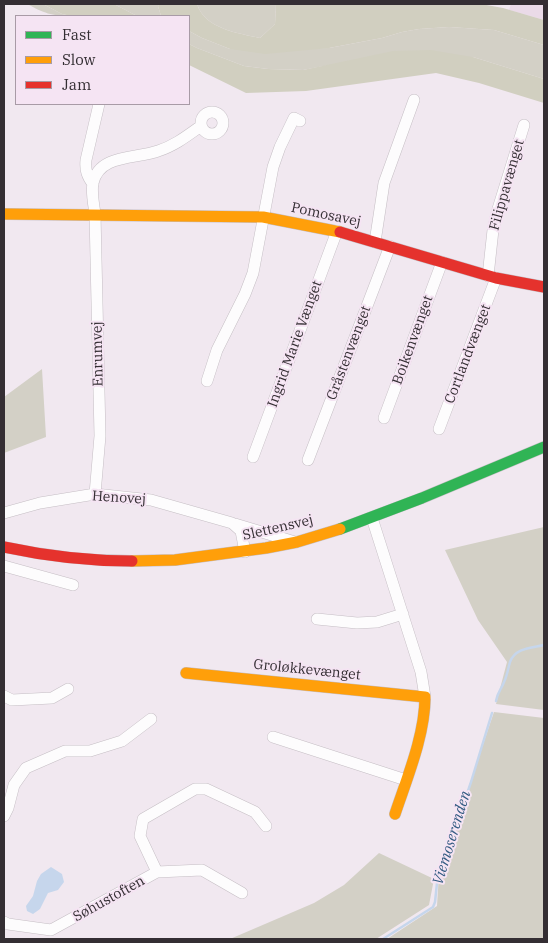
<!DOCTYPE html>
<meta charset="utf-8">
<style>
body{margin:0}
#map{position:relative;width:548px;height:943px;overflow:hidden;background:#f1e8f0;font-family:"IBM Plex Serif",serif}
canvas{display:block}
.frame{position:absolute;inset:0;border:5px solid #342e33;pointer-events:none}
.legend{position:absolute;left:15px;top:15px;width:175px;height:90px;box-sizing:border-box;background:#f5e4f3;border:1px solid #a89ba6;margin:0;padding:6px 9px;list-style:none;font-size:15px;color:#342e33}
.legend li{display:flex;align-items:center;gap:10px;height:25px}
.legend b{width:25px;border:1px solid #a89ba6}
</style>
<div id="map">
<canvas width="548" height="943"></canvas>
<div class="frame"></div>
<ul class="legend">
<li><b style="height:6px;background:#30b455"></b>Fast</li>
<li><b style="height:6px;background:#ff9f0a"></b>Slow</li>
<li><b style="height:6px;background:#e5322d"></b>Jam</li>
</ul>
</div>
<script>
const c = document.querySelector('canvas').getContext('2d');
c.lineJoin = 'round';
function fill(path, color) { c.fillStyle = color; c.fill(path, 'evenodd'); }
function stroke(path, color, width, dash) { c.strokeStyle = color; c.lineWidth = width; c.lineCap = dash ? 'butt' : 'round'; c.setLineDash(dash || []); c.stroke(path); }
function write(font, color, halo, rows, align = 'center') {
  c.font = font + ' "IBM Plex Serif",serif'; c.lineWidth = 4; c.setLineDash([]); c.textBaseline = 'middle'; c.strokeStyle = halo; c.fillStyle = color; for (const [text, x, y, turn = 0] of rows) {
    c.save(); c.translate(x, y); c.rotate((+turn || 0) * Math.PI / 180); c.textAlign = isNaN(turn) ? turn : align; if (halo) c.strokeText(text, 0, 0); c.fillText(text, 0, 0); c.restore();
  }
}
fill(new Path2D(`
 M 511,4 L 544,4 L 544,20 L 509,10 Z`), '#eadae8');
fill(new Path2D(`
 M 27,4 L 43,4 L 62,14 L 71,16 C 51,16 44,13 27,4 Z
 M 114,4 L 159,4 L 158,6 L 161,16 L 137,16 Z
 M 197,4 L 276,4 L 275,24 L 260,38 C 238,33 205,29 197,4 Z
 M 449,27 L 494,30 L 544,45 L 544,79 L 473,57 L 324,66 L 303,70 L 268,69 L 244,66 L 197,48 L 189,44 L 189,31 L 202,38 L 230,49 L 329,48 L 382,38 L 402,32 L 419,29 Z
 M 42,369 L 46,437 L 4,453 L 4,397 Z
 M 544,527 L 544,710 L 496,704 L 507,662 L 478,620 L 445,550 Z
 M 494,712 L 544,718 L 544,939 L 387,939 L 437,906 L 439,874 Z
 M 379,853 L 434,879 L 429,905 L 376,939 L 230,939 L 314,903 L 344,885 Z`), '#d3d0c6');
fill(new Path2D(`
 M 43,4 L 114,4 L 137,16 L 71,16 L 62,14 Z
 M 159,4 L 197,4 C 205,29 238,33 260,38 L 275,24 L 276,4 L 481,4 L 503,8 L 544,20 L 544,45 L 494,30 L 449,27 L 419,29 L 402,32 L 382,38 L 329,48 L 265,54 L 230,49 L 202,38 L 189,31 L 189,16 L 161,16 L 158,6 Z
 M 189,44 L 197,48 L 244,66 L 268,69 L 303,70 L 393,51 L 431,50 L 473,57 L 544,79 L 544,103 L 479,83 L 436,73 L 306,91 L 246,93 L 189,65 Z`), '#d1cfc0');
fill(new Path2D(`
 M 51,867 L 62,874 L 64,882 L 58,890 L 48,893 L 40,909 L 33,914 L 27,911 L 26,906 L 33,896 L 37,881 L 41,874 Z`), '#c6d6ec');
stroke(new Path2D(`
 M 496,701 C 498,691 501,690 504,682 C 507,676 508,669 510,662 C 515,648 531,648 544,645
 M 383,939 L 433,907 L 435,902 L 437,883 L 471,782 L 492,713`), '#c6d6ec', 2.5);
const street = new Path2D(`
 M201 123a11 11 0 1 1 22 0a11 11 0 1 1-22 0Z
 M 93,184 C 87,176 85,170 86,160 L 99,104
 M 375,242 L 384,183 L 414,100
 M 488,276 L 493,230 L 497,212 L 524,125
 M 207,381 L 217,350 L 245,294 L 253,273 L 273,167 L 280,147 L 294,118 L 300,121
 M 384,418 L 442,262
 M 439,429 L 496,278
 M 253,457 L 337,231
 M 308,460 L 390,246
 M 95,494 L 100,436 L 95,214 C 94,205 91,193 93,183 C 99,154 136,159 158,151 C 174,146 187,136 201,126
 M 4,513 L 40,503 L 95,494 L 151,500 L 232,523 L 241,531 L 245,552
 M 372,518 L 421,672 L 425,697
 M 235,524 L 295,542
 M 4,566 L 73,585
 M 317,619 L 357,623 L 377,622 L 403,614
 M 4,696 L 12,700 L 52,698 L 68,689
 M 273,737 L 406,780
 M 4,816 L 8,808 L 14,785 L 26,768 L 65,751 L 90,751 L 122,741 L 151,719
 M 157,872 L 140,836 L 143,819 L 195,789 L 206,789 L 255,812 L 266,826
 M 4,922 L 8,924 L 51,930 L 157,872 L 202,870 L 242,893`);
const fast = new Path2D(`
 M 340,529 L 422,498 L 544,447`);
const slow = new Path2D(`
 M 4,214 L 263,217 L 340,232
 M 132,561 L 175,560 L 266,548 L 297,542 L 340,529
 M 186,673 L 425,697 C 425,735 407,778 395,814`);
const jam = new Path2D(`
 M 340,232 L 496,278 L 544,287
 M 4,547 C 46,556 89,561 132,561`);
stroke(street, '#c5bec4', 12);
stroke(fast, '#c5bec4', 12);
stroke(slow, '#c5bec4', 12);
stroke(jam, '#c5bec4', 12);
stroke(street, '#fdfcfd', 11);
stroke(fast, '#30b455', 11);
stroke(slow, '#ff9f0a', 11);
stroke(jam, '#e5322d', 11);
write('14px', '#342e33', '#f5e4f3', [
 ["Filippavænget",507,185,-74],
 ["Pomosavej",326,215,12],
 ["Boikenvænget",413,340,-70],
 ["Ingrid Marie Vænget",295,344,-70],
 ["Gråstenvænget",349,353,-69],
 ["Enrumvej",98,354,-91],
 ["Cortlandvænget",468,354,-69],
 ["Henovej",119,498,4],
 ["Slettensvej",278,528,-13],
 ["Groløkkevænget",307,670,6],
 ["Søhustoften",109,899,-29]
]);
write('italic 15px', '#315a81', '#f5e4f3', [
 ["Viemoserenden",452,838,-73]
]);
</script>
